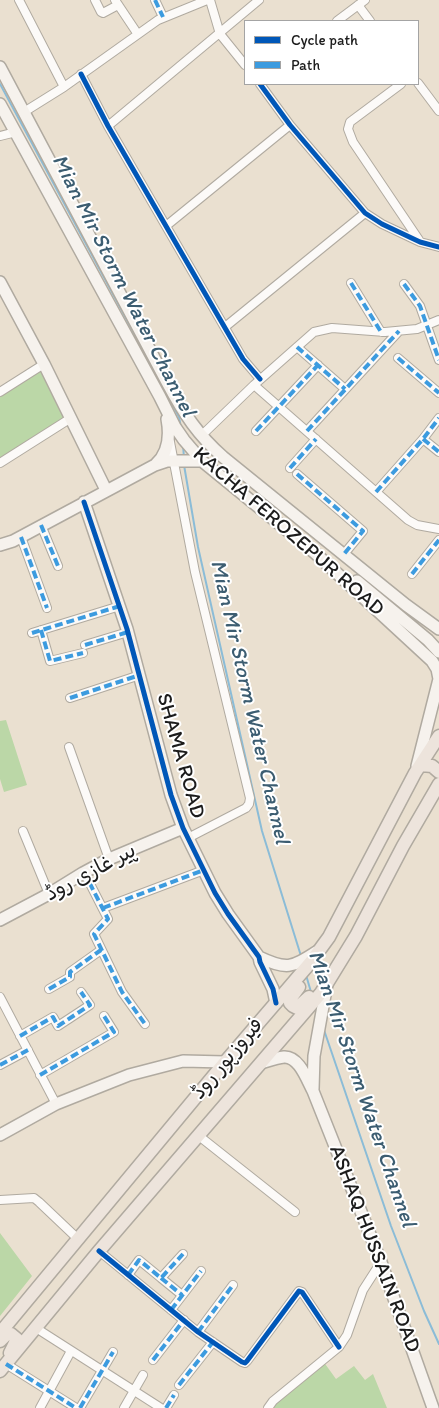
<!DOCTYPE html>
<meta charset="utf-8">
<style>
body{margin:0}
#map{position:relative;width:439px;height:1408px;overflow:hidden;background:#eae0d0;font-family:Itim,sans-serif}
canvas{display:block}
.legend{position:absolute;left:244px;top:20px;width:175px;height:65px;box-sizing:border-box;background:#fff;border:1px solid #a4a4a4;margin:0;padding:6px 9px;list-style:none;font-size:15px;color:#1c1c1c}
.legend li{display:flex;align-items:center;gap:10px;height:25px}
.legend b{width:25px;border:1px solid #a4a4a4}
</style>
<div id="map">
<canvas width="439" height="1408"></canvas>
<ul class="legend">
<li><b style="height:6px;background:#0057b8"></b>Cycle path</li>
<li><b style="height:6px;background:#3c9bdf"></b>Path</li>
</ul>
</div>
<script>
const c = document.querySelector('canvas').getContext('2d');
c.lineJoin = 'round';
function fill(path, color) { c.fillStyle = color; c.fill(path, 'evenodd'); }
function stroke(path, color, width, dash) { c.strokeStyle = color; c.lineWidth = width; c.lineCap = dash ? 'butt' : 'round'; c.setLineDash(dash || []); c.stroke(path); }
function write(font, color, halo, rows, align = 'center') {
  c.font = font + ' Itim,"Playpen Sans Arabic",sans-serif'; c.lineWidth = 4; c.setLineDash([]); c.textBaseline = 'middle'; c.strokeStyle = halo; c.fillStyle = color; for (const [text, x, y, turn = 0] of rows) {
    c.save(); c.translate(x, y); c.rotate((+turn || 0) * Math.PI / 180); c.textAlign = isNaN(turn) ? turn : align; if (halo) c.strokeText(text, 0, 0); c.fillText(text, 0, 0); c.restore();
  }
}
fill(new Path2D(`
 M 44,364 L 71,418 L 0,463 L 0,392 Z
 M 6,720 L 27,785 L 4,792 L 0,779 L 0,721 Z
 M 0,1233 L 32,1276 L 0,1316 Z
 M 323,1361 L 336,1379 L 354,1366 L 365,1380 L 373,1374 L 387,1408 L 268,1408 Z`), '#bbd7a7');
stroke(new Path2D(`
 M 0,84 L 179,417 L 181,428
 M 183,445 L 184,458
 M 184,465 L 198,547 L 262,831 L 301,956
 M 306,975 L 311,992
 M 324,1030 L 391,1226 L 424,1311 L 439,1344`), '#8bbcd7', 2);
const street = new Path2D(`
 M 19,0 L 64,87
 M 95,0 L 101,12 L 103,13 L 118,5
 M 115,0 L 137,33
 M 155,0 L 163,17
 M 210,0 L 220,34 L 245,65
 M 358,5 L 370,21
 M 337,21 L 365,0
 M 81,74 L 108,126 L 243,359 L 260,379
 M 418,83 L 439,111
 M 260,84 L 290,125 L 365,213 L 382,224 L 420,242 L 439,247
 M 401,84 L 350,122 L 348,129 L 353,142 L 419,240
 M 24,112 L 64,87 L 158,20 L 207,0
 M 108,126 L 259,0
 M 0,136 L 16,132
 M 166,226 L 290,125
 M 351,283 L 381,332
 M 404,284 L 420,306 L 439,360
 M 225,327 L 365,213
 M 297,347 L 345,389
 M 398,358 L 439,393
 M 254,385 L 408,520 L 417,525 L 439,529
 M 0,392 L 44,364
 M 256,431 L 318,365
 M 307,431 L 399,331
 M 201,436 L 254,385 L 314,332 L 332,328 L 385,332 L 417,329 L 439,320
 M 423,439 L 439,452
 M 170,442 L 195,572 L 250,798 L 249,804 L 246,808 L 188,838
 M 0,463 L 71,418
 M 290,468 L 316,439
 M 297,474 L 363,531 L 344,554
 M 376,492 L 423,439 L 439,418
 M 41,525 L 58,566
 M 21,537 L 47,608
 M 412,574 L 439,540
 M 41,630 L 50,661 L 83,653
 M 32,633 L 120,606
 M 85,645 L 128,632
 M 70,698 L 140,675
 M 69,747 L 109,859
 M 23,831 L 49,894
 M 84,872 L 108,919 L 94,934 L 122,992 L 145,1024
 M 103,908 L 204,870
 M 49,989 L 70,977 L 70,972 L 101,950
 M 0,997 L 56,1104
 M 20,1036 L 53,1017 L 58,1026 L 90,1005 L 81,992
 M 0,1065 L 28,1050
 M 40,1075 L 114,1032 L 104,1016
 M 199,1136 L 295,1212
 M 0,1200 L 34,1198 L 39,1202 L 78,1239
 M 99,1251 L 198,1332 L 242,1362 L 245,1363 L 247,1361 L 299,1291 L 302,1292 L 339,1347
 M 128,1275 L 139,1260 L 161,1278 L 183,1254
 M 161,1278 L 182,1295
 M 171,1310 L 201,1271
 M 36,1328 L 161,1408
 M 198,1332 L 233,1285
 M 153,1360 L 184,1320
 M 6,1364 L 76,1408
 M 179,1385 L 213,1342
 M 40,1408 L 71,1351
 M 80,1408 L 113,1352
 M 124,1408 L 143,1375
 M 166,1408 L 174,1395
 M 268,1408 L 273,1401 L 339,1347 L 347,1335 L 363,1290 L 381,1262`);
const secondary = new Path2D(`
 M 0,67 L 168,384 C 184,414 198,435 223,457 L 406,605 L 439,629
 M 0,104 L 160,397 L 175,427 L 184,440 L 202,461 L 315,553 L 432,661 L 437,669 L 439,679 L 417,766
 M 0,282 L 44,364 L 106,490
 M 156,464 C 169,452 170,435 167,419
 M 84,502 L 127,629 L 171,795 L 183,828 L 215,893 L 228,914 L 259,957 L 260,962 L 273,989 L 276,1003
 M 0,545 L 13,541 L 155,465 L 167,461 L 202,461
 M 357,581 L 428,640 L 439,652
 M 0,920 L 49,894 L 83,873 L 109,859 L 183,828
 M 259,957 C 286,970 292,968 316,952
 M 261,1063 C 268,1061 276,1058 284,1057 C 299,1056 307,1080 313,1091 L 381,1262 L 433,1408
 M 313,1089 L 314,1056 L 327,984
 M 0,1135 L 56,1104 L 129,1075 L 183,1061 L 225,1062`);
const primary = new Path2D(`
 M 421,765 L 432,766 L 439,772
 M 299,987 L 291,998 L 290,1003 L 293,1006 L 297,1008 L 309,997
 M 0,1333 L 225,1062 L 310,963 L 329,937 L 415,773 L 439,736
 M 0,1341 L 7,1334 L 11,1334 L 17,1339 L 10,1353
 M 0,1371 L 99,1251 L 321,993 L 356,936 L 403,846 L 439,784`);
stroke(street, '#b0aaa0', 10);
stroke(secondary, '#b0aaa0', 14);
stroke(primary, '#b0aaa0', 15);
stroke(street, '#fcfaf8', 8);
stroke(secondary, '#f6f2ed', 11);
stroke(primary, '#ede4dc', 12);
stroke(new Path2D(`
 M 155,0 L 163,17
 M 351,283 L 381,332
 M 404,284 L 420,306 L 439,360
 M 297,347 L 345,389
 M 398,358 L 439,393
 M 256,431 L 318,365
 M 307,431 L 399,331
 M 423,439 L 439,452
 M 290,468 L 316,439
 M 297,474 L 363,531 L 344,554
 M 376,492 L 423,439 L 439,418
 M 41,525 L 58,566
 M 21,537 L 47,608
 M 412,574 L 439,540
 M 41,630 L 50,661 L 83,653
 M 32,633 L 120,606
 M 85,645 L 128,632
 M 70,698 L 140,675
 M 84,872 L 108,919 L 94,934 L 122,992 L 145,1024
 M 103,908 L 204,870
 M 49,989 L 70,977 L 70,972 L 101,950
 M 20,1036 L 53,1017 L 58,1026 L 90,1005 L 81,992
 M 0,1065 L 28,1050
 M 40,1075 L 114,1032 L 104,1016
 M 128,1275 L 139,1260 L 161,1278 L 183,1254
 M 161,1278 L 182,1295
 M 171,1310 L 201,1271
 M 198,1332 L 233,1285
 M 153,1360 L 184,1320
 M 6,1364 L 76,1408
 M 179,1385 L 213,1342
 M 80,1408 L 113,1352
 M 166,1408 L 174,1395`), '#3c9bdf', 4, [8, 4]);
stroke(new Path2D(`
 M 81,74 L 108,126 L 243,359 L 260,379
 M 260,84 L 290,125 L 365,213 L 382,224 L 420,242 L 439,247
 M 84,502 L 127,629 L 171,795 L 183,828 L 215,893 L 228,914 L 259,957 L 260,962 L 273,989 L 276,1003
 M 99,1251 L 198,1332 L 242,1362 L 245,1363 L 247,1361 L 299,1291 L 302,1292 L 339,1347`), '#0057b8', 5);
write('21px', '#1c1c1c', '#fff', [
 ["KACHA FEROZEPUR ROAD",288,532,41],
 ["SHAMA ROAD",180,756,74],
 ["پیر غازی روڈ",91,873,-28],
 ["فیروزپور روڈ",228,1059,-50],
 ["ASHAQ HUSSAIN ROAD",374,1249,69]
]);
write('italic 22px', '#3c5d71', '#fff', [
 ["Mian Mir Storm Water Channel",123,286,63],
 ["Mian Mir Storm Water Channel",249,702,77],
 ["Mian Mir Storm Water Channel",361,1089,71]
]);
</script>
